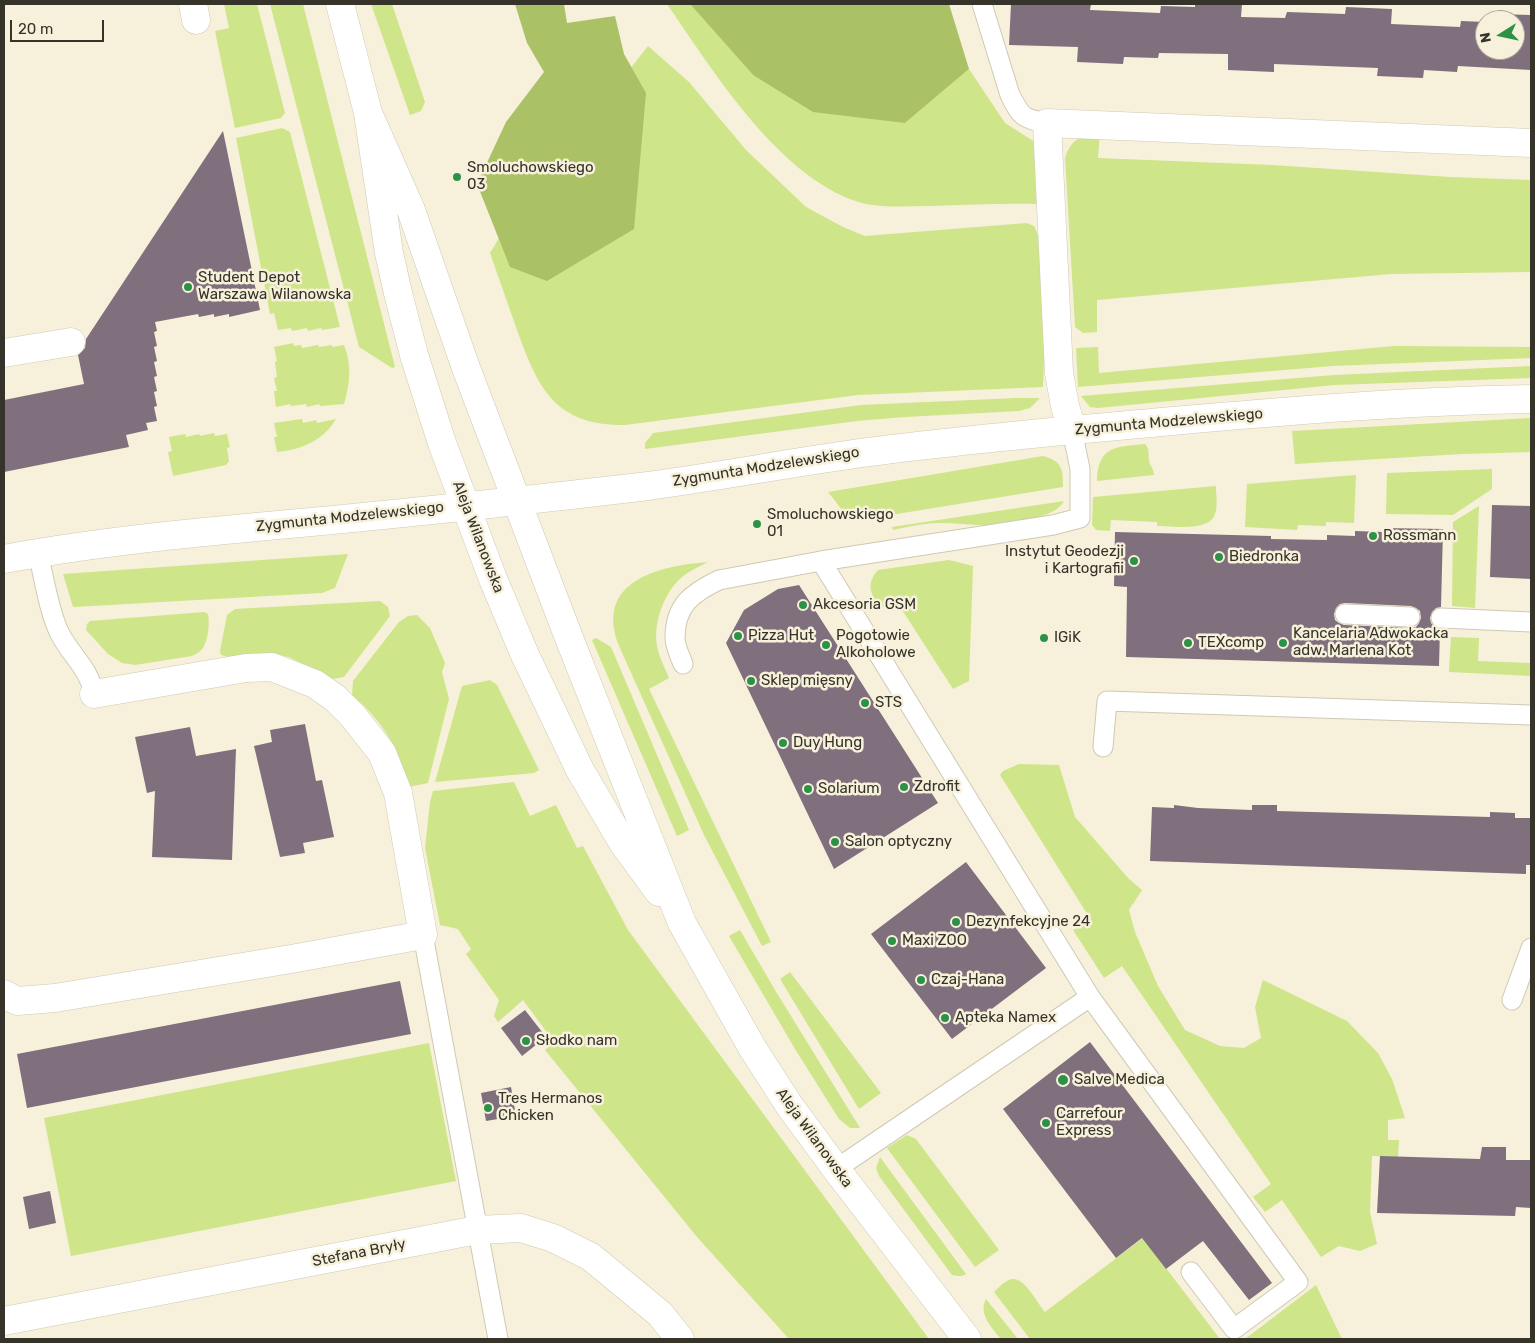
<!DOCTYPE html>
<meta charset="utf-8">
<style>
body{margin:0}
#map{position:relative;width:1535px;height:1343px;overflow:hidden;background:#f7f1db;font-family:Rubik,sans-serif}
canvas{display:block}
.frame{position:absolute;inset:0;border:5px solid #35332a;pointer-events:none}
.north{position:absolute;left:1475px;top:10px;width:50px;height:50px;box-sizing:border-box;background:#f7f1db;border:1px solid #a9a594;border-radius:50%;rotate:260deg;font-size:14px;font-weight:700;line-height:20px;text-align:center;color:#35332a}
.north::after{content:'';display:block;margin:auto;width:18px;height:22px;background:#2c9248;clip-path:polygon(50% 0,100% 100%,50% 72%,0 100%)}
.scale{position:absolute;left:10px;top:20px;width:94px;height:22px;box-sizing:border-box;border:2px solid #35332a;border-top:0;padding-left:6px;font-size:15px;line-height:18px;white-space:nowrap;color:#35332a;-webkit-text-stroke:4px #f7f1db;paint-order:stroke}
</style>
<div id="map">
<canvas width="1535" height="1343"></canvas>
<div class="frame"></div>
<div class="north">N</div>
<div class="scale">20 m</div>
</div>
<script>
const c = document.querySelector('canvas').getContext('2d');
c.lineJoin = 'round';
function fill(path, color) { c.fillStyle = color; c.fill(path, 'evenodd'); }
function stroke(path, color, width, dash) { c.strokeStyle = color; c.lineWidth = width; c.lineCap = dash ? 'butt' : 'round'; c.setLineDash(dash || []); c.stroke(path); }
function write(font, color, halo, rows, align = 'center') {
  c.font = font + ' Rubik,sans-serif'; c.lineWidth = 5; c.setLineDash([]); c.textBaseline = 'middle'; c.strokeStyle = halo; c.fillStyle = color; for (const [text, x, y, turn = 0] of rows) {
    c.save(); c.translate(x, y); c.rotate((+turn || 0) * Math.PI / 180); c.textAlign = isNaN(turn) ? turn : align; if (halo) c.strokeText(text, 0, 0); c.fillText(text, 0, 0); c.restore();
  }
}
fill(new Path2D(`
 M 224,4 L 257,4 L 285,113 L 281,118 L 235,128 L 215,31 L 229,28 Z
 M 270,4 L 303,4 L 395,367 L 392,368 L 359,347 Z
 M 371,4 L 392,4 L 425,102 L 421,111 L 410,115 Z
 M 667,4 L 690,4 L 753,75 L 905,123 L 969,69 L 1005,123 L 1035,142 L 1036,204 C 1001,203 966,205 930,206 C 909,206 887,208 866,204 C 783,184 713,71 667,4 Z
 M 648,46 L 689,82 L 746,150 L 806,207 L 843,227 L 865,236 L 1027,223 L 1034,226 L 1038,235 L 1045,336 L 1043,387 L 858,395 L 625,425 C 555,426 538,388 517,330 C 508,304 499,279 490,253 L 505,228 Z
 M 282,128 L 290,132 L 340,327 L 322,330 L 321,328 L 308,331 L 307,328 L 292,331 L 291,328 L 278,330 L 274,313 L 270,314 L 236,138 Z
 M 1100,133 L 1098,158 L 1272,165 L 1450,177 L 1531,180 L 1531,272 L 1391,274 L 1097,300 L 1097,332 L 1083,333 L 1075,327 L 1065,158 C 1072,138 1080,136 1100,133 Z
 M 293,343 L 294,346 L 301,345 L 302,348 L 318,345 L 319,347 L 332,345 L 332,347 L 344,345 C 352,365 350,384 344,404 L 320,406 L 319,404 L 307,407 L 306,404 L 291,406 L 290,404 L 276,407 L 274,391 L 277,391 L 274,378 L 277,377 L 275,362 L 277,361 L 274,347 Z
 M 1394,346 L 1531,347 L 1531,358 L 1333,366 L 1078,387 L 1076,348 L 1098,347 L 1099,373 Z
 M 1531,366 L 1531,378 L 1335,385 L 1098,408 L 1090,407 L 1081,396 L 1334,375 Z
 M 1016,398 L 1040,398 L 1030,408 L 1019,411 L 905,417 L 857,421 L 645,449 L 645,443 L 653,433 L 861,405 Z
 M 1531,418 L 1531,452 L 1462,454 L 1295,464 L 1292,431 Z
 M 302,419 L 303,423 L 316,420 L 317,423 L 336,419 C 324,440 301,450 277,452 L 274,437 L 277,437 L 274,423 Z
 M 214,433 L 215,436 L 227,434 L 230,447 L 227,448 L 229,461 L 226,465 L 173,476 L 168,452 L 172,451 L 169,437 L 185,434 L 186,437 L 199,434 L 200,436 Z
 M 1145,444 C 1151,450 1147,457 1150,464 C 1153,470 1153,468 1154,475 L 1097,481 C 1098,446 1115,447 1145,444 Z
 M 1043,456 C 1062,461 1063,469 1063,487 L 872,518 C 845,522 844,511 828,492 Z
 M 1492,469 L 1492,489 L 1453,515 L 1386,514 L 1387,473 Z
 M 1356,475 L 1354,523 L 1326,522 L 1326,526 L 1298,525 L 1297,530 L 1245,527 L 1247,484 Z
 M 1216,486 C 1216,495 1218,506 1215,514 C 1210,532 1171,526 1157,526 L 1157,522 L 1111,520 L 1110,531 L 1096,530 L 1092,525 L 1093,497 Z
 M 1064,501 C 1056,518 1011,524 993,525 C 975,526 957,523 939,523 C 924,523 907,527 893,530 L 892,527 Z
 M 1479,506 L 1475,608 L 1452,606 L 1453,522 Z
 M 348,554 L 335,588 L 322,593 L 73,607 L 63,574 Z
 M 949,560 L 973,566 L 969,681 L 953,689 L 895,599 L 880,608 C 871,594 865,585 878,570 Z
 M 708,562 C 698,567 689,571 681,578 C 664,593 653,623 657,646 C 659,657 665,668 669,678 L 649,689 L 771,942 L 762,946 L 704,835 L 619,646 C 594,581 658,566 708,562 Z
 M 380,601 L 388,607 L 390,616 L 344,677 L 333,679 L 289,657 L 274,654 L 259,653 L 228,657 L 221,655 L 220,651 L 227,615 L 235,609 Z
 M 204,612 L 208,614 C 210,623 208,640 203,648 C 200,652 196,654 192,656 L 135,665 L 122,663 L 108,654 L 86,630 L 87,624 L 90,621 Z
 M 417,615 L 430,628 L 445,663 L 442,672 L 449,699 L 428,783 L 409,787 C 399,749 383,721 352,695 L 353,681 L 399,622 L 408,616 Z
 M 1451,637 L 1479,638 L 1478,661 L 1531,663 L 1531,676 L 1449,672 Z
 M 596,638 L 611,647 L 689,830 L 677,836 L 592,640 Z
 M 490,680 L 497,685 L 539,770 L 534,773 L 435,782 L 462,686 Z
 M 1019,764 L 1059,765 L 1075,817 L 1129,879 L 1142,890 L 1129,910 L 1135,932 L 1158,986 L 1185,1030 L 1220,1046 L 1244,1048 L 1261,1038 L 1255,1007 L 1263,980 L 1347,1021 L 1378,1053 L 1392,1079 L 1405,1118 L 1388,1120 L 1388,1140 L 1399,1140 L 1398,1157 L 1372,1156 L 1370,1212 L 1377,1244 L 1360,1251 L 1339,1246 L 1321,1257 L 1282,1200 L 1265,1212 L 1253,1197 L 1271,1184 L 1122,966 L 1104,978 L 1073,930 L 1091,920 L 1000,775 L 1003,771 Z
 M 514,782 L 530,816 L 556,805 L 577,848 L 583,846 L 628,930 L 929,1339 L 789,1339 L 697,1237 L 545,1050 L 554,1042 L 523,1000 L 498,1022 L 494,1016 L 499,1000 L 466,954 L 471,949 L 458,929 L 440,925 L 425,848 L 430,802 L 433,791 Z
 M 740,930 L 775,990 L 860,1128 L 850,1128 L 839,1119 L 795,1049 L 729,936 Z
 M 790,972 L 881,1093 L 859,1109 L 780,979 Z
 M 429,1043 L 456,1181 L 71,1256 L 44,1118 Z
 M 907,1135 L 916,1139 L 999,1250 L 975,1267 L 887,1148 Z
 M 880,1157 L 966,1274 C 962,1277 957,1276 952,1275 L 879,1176 L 876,1168 Z
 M 1143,1238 L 1220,1339 L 1030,1339 L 994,1292 C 998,1288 1004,1282 1009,1280 C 1023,1273 1037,1303 1045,1312 Z
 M 1316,1285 L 1342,1339 L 1245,1339 Z
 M 986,1299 L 1018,1339 L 1001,1339 C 992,1328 978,1314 986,1299 Z`), '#cee589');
fill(new Path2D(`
 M 515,4 L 564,4 L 567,23 L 615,16 L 624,54 L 646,93 L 634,229 L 547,281 L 510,267 L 477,184 L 506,122 L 544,72 L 527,43 Z
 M 690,4 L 949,4 L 969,69 L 905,123 L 813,112 L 753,75 Z`), '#abc165');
fill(new Path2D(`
 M 1011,4 L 1091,4 L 1090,10 L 1160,13 L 1161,6 L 1195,7 L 1195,4 L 1242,4 L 1241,17 L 1285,18 L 1287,12 L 1345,14 L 1346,7 L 1392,9 L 1391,24 L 1460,27 L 1461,21 L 1485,22 L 1485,50 L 1515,50 L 1515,20 L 1494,20 L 1495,14 L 1531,15 L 1531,70 L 1458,66 L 1457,72 L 1424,70 L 1423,78 L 1377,76 L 1378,68 L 1274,64 L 1274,72 L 1228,70 L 1228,54 L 1159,53 L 1158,58 L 1124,57 L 1123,64 L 1077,62 L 1078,47 L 1009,45 Z
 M 223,131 L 260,310 L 229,317 L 229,314 L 214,317 L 214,314 L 199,317 L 198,314 L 155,322 L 157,331 L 154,332 L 157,346 L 154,347 L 157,361 L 154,362 L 157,376 L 154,377 L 157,391 L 154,392 L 157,406 L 154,407 L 157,421 L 146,423 L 148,430 L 126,435 L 129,447 L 4,472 L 4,400 L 84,384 L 78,355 L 85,348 L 86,339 Z
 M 1492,505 L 1531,506 L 1531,579 L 1490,577 Z
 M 1383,528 L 1443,529 L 1441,607 L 1436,608 L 1432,612 L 1430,618 L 1431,623 L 1435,627 L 1440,629 L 1439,666 L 1126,657 L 1127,587 L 1114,586 L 1115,532 L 1271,536 L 1271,539 L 1327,540 L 1327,535 L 1355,536 L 1355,531 L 1383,532 ZM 1345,603 L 1411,606 L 1416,608 L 1420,611 L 1421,618 L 1419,623 L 1416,627 L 1410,628 L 1344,625 L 1339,623 L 1335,620 L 1334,614 L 1336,608 L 1340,604 Z
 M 799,585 L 938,803 L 834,869 L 726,643 L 744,610 L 778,589 Z
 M 305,724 L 316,781 L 322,780 L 334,837 L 303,843 L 305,853 L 280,857 L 254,746 L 272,742 L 270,730 Z
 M 190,727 L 196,756 L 236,749 L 232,860 L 152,857 L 155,791 L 147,793 L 135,737 Z
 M 1174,805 L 1198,808 L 1252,810 L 1252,805 L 1277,805 L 1277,811 L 1490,817 L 1490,812 L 1515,813 L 1515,818 L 1531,818 L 1531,865 L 1526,865 L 1526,874 L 1150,861 L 1152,807 L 1174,808 Z
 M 966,862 L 1046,968 L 952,1039 L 871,934 Z
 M 400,981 L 411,1034 L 27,1108 L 17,1054 Z
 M 525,1010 L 546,1037 L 522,1056 L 501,1028 Z
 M 1090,1042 L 1272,1283 L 1249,1300 L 1203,1241 L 1166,1269 L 1142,1238 L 1116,1258 L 1003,1109 Z
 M 511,1087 L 516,1116 L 486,1121 L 481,1093 Z
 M 1482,1147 L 1506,1147 L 1506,1160 L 1531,1160 L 1531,1208 L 1516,1207 L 1515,1216 L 1377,1213 L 1380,1156 L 1480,1159 Z
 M 50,1191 L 56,1223 L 29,1229 L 23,1197 Z`), '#806f7d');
const service = new Path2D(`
 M 982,4 L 1010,95 C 1022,118 1022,118 1047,123
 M 38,553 C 44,577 49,613 60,634 C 72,657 89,668 94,694
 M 821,561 L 1053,525 L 1080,518 L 1080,469 L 1072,430
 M 1345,614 L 1410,617
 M 1441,618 L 1531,622
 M 683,664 C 680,656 675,646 675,638 C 675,605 692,593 719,580 L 821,561 L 1090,997 L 1298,1282 L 1234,1329 L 1191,1272
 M 1103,747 L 1107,701 L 1531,715
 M 423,935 L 498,1339
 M 1512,1000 L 1531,948
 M 836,1169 L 1090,997`);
const minor = new Path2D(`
 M 193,4 L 196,20
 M 4,353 L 71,342
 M 1072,430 L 1065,406 L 1059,373 L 1047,123 L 1531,143
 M 4,994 L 17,1001 L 55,998 L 291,959 L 423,935 L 398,793 L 382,753 L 353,716 L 335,698 L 315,684 L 272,667 L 246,668 L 94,694
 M 4,1321 L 477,1230 L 521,1228 L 553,1238 L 591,1257 L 660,1314 L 680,1339`);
const tertiary = new Path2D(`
 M 4,559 C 113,539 223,530 333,520 C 436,510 538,499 640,487 C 717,477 793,462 869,452 C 966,439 1064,431 1161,422 C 1284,411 1408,401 1531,399`);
const secondary = new Path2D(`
 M 340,4 L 368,113 L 389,253 L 398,293 L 414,355 L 442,443 L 493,579 L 525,655 L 580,770 L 623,843 L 659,892
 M 368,113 L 411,210 L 466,368 L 569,638 L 682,923 L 753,1049 L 789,1105 L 836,1169 L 967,1339`);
stroke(service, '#cfc9b4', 21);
stroke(minor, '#cfc9b4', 29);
stroke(tertiary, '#cfc9b4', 29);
stroke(secondary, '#cfc9b4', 29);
stroke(service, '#fff', 19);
stroke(minor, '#fff', 28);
stroke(tertiary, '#fff', 28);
stroke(secondary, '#fff', 28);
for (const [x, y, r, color] of [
 [457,177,5,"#2c9248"],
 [188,287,5,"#2c9248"],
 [757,524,5,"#2c9248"],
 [1373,536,5,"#2c9248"],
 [1219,557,5,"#2c9248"],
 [1134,561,5,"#2c9248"],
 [803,605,5,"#2c9248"],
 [738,636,5,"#2c9248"],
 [1044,638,5,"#2c9248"],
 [1188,643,5,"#2c9248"],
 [1283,643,5,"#2c9248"],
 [826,645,5,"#2c9248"],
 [751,681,5,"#2c9248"],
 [865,703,5,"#2c9248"],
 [783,743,5,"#2c9248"],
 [904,787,5,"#2c9248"],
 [808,789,5,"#2c9248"],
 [835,842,5,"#2c9248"],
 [956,922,5,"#2c9248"],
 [892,941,5,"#2c9248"],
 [921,980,5,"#2c9248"],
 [945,1018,5,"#2c9248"],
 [526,1041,5,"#2c9248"],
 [1063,1080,6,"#2c9248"],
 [488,1108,5,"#2c9248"],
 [1046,1123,5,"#2c9248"]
]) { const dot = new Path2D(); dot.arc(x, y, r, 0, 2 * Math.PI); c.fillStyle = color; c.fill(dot); stroke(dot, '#f7f1db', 2); }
write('15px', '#35332a', '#f7f1db', [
 ["Smoluchowskiego",467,168],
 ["03",467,185],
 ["Student Depot",198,278],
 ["Warszawa Wilanowska",198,295],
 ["Smoluchowskiego",767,515],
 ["01",767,532],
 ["Rossmann",1383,536],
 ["Instytut Geodezji",1124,552,"right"],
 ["i Kartografii",1124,569,"right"],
 ["Biedronka",1229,557],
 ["Akcesoria GSM",813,605],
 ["Kancelaria Adwokacka",1293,634],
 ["adw. Marlena Kot",1293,651],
 ["Pizza Hut",748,636],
 ["Pogotowie",836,636],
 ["Alkoholowe",836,653],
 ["IGiK",1054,638],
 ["TEXcomp",1198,643],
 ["Sklep mięsny",761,681],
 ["STS",875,703],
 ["Duy Hung",793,743],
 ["Zdrofit",914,787],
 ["Solarium",818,789],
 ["Salon optyczny",845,842],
 ["Dezynfekcyjne 24",966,922],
 ["Maxi ZOO",902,941],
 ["Czaj-Hana",931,980],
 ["Apteka Namex",955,1018],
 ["Słodko nam",536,1041],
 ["Salve Medica",1074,1080],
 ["Tres Hermanos",498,1099],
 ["Chicken",498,1116],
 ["Carrefour",1056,1114],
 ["Express",1056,1131]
], 'left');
write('15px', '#35332a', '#f7f1db', [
 ["Zygmunta Modzelewskiego",1169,422,-5],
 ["Zygmunta Modzelewskiego",766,467,-9],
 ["Zygmunta Modzelewskiego",350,517,-6],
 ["Aleja Wilanowska",478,537,69],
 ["Aleja Wilanowska",814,1138,54],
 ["Stefana Bryły",359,1253,-11]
]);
</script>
